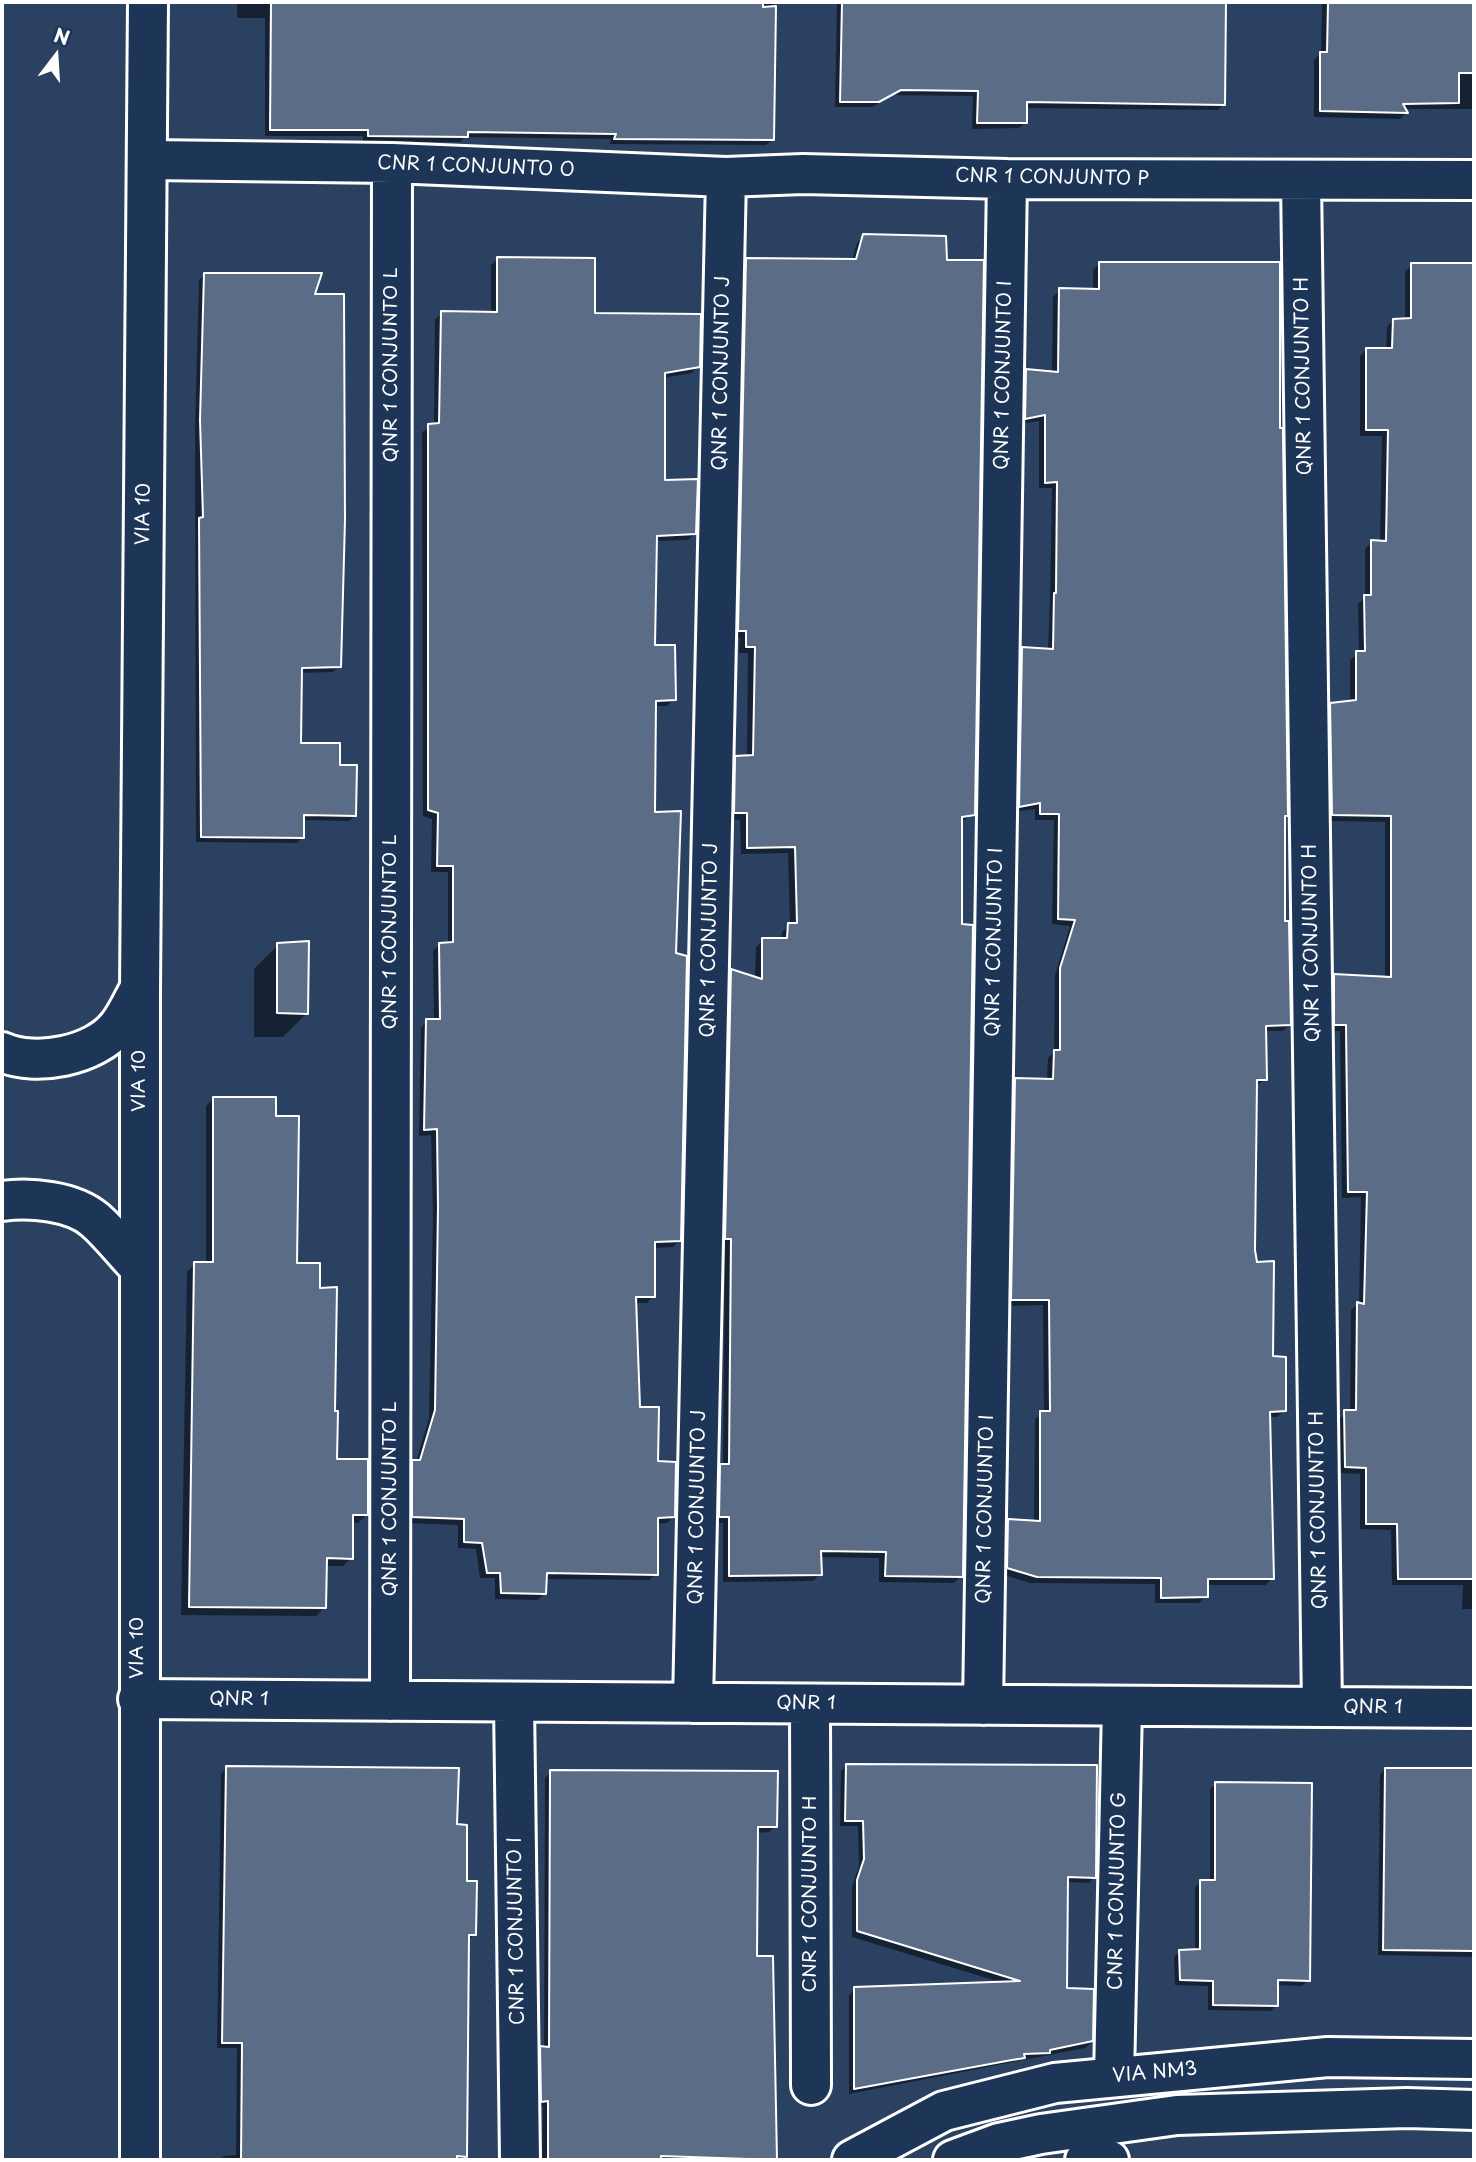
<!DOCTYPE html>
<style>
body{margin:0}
#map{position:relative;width:1476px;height:2162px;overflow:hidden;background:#2a4161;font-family:"Playpen Sans",sans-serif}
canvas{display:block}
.frame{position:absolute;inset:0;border:4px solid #fff;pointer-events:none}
.north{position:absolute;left:21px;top:21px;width:70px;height:70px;-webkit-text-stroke:5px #1d3557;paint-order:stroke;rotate:17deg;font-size:19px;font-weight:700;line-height:28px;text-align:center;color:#fff}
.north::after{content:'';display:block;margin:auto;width:24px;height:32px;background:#fff;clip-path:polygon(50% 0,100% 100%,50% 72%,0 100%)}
</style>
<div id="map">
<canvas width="1476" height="2162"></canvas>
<div class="frame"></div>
<div class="north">N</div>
</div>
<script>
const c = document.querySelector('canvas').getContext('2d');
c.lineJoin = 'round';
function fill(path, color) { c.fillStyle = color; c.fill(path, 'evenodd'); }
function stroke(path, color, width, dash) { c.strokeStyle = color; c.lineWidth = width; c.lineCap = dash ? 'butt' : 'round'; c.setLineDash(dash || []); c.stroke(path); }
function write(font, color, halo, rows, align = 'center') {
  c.font = font + ' "Playpen Sans",sans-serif'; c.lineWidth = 7; c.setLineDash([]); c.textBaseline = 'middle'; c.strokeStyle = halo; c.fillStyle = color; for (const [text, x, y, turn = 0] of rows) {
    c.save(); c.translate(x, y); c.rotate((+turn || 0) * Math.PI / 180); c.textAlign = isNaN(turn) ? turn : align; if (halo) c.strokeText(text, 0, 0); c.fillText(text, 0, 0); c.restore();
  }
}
fill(new Path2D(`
 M 237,2 L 775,2 L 772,140 L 766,145 L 610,144 L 611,139 L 465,137 L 460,142 L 363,142 L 363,136 L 265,136 L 265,18 L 237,18 Z
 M 837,2 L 1224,2 L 1224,104 L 1218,110 L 1025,108 L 1025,123 L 1019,128 L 972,129 L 973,96 L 893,95 L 872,107 L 835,107 Z
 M 1322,2 L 1474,2 L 1474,109 L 1404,109 L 1406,113 L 1400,119 L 1314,117 L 1314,60 L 1321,53 Z
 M 864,236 L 973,814 L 960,823 L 961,1576 L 954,1583 L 879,1582 L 879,1558 L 819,1557 L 820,1574 L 813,1581 L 723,1582 L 723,1523 L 713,1523 L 714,1473 L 723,1466 L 725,1246 L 719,1246 L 724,978 L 731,971 L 755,979 L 756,947 L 763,940 L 781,940 L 782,932 L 790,925 L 788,853 L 741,854 L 740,820 L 728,819 L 729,765 L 736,758 L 747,757 L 748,653 L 739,653 L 740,638 L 732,637 L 740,267 L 747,260 L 852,261 L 857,243 Z
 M 498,259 L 593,315 L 698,366 L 692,373 L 663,378 L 664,482 L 695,534 L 688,540 L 655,541 L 654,647 L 674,699 L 667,706 L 654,706 L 654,814 L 674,954 L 679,1240 L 673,1247 L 653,1248 L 653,1296 L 647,1303 L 634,1303 L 638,1409 L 673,1517 L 667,1523 L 656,1524 L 656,1574 L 649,1580 L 545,1579 L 545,1593 L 538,1600 L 495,1599 L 495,1578 L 480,1578 L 476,1549 L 458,1548 L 458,1525 L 406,1523 L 406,1469 L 416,1462 L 429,1418 L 433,1215 L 431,1135 L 419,1136 L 421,1028 L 427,1021 L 434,1021 L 433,951 L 440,944 L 448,944 L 448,872 L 431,872 L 432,819 L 423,816 L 422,432 L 434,425 L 435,319 L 442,313 L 491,314 L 491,265 Z
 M 1100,263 L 1278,430 L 1286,816 L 1283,819 L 1284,923 L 1289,1025 L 1283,1031 L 1264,1031 L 1265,1080 L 1255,1086 L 1253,1162 L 1255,1264 L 1284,1411 L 1277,1417 L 1269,1417 L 1272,1578 L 1266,1585 L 1206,1585 L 1206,1596 L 1199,1603 L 1155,1603 L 1155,1584 L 1030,1583 L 1001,1574 L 1002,1528 L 1008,1521 L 1034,1522 L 1035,1419 L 1044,1413 L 1043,1305 L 1006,1306 L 1009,1087 L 1015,1080 L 1047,1081 L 1048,1058 L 1054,1052 L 1055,975 L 1070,926 L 1052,924 L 1054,820 L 1035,820 L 1035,809 L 1013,812 L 1016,656 L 1022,649 L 1048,650 L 1050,598 L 1052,488 L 1039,488 L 1039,421 L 1019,424 L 1020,377 L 1027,371 L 1052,373 L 1053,297 L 1060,290 L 1093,291 L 1093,270 Z
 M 1412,265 L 1474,265 L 1474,1609 L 1462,1609 L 1463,1585 L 1392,1585 L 1391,1530 L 1360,1529 L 1360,1474 L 1339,1473 L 1338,1419 L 1350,1412 L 1351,1310 L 1359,1303 L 1361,1197 L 1342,1198 L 1340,1031 L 1329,1031 L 1328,983 L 1334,976 L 1385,978 L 1385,822 L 1326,821 L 1324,711 L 1331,704 L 1350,702 L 1350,660 L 1359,653 L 1358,604 L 1365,597 L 1365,549 L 1372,542 L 1380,542 L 1382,436 L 1360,436 L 1360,356 L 1367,349 L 1386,350 L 1387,327 L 1394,320 L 1405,320 L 1405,272 Z
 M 205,274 L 313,296 L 339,666 L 333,672 L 300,673 L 299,745 L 339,766 L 354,816 L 349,821 L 303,820 L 302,837 L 297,843 L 196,842 L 195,427 L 199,280 Z
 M 278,945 L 307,1013 L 283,1037 L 254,1037 L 254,969 Z
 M 214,1098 L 275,1118 L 295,1265 L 318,1290 L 336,1461 L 367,1515 L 358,1523 L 351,1522 L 351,1558 L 343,1566 L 325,1566 L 324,1608 L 316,1616 L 181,1615 L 187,1272 L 195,1264 L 206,1264 L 206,1106 Z
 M 847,1766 L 1094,1877 L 1089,1883 L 1066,1882 L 1066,1990 L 1092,1990 L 1091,2043 L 1085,2048 L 849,2094 L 849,1995 L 855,1989 L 1003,1983 L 852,1937 L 852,1887 L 859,1866 L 858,1826 L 840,1826 L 841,1771 Z
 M 226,1768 L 456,1826 L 474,1935 L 468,1940 L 466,2156 L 461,2160 L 219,2160 L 224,2156 L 236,2155 L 237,2048 L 217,2048 L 221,1774 Z
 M 1385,1769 L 1474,1771 L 1474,1957 L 1378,1955 L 1380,1775 Z
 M 551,1772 L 775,1826 L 769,1832 L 756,1833 L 755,1957 L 775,2156 L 771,2160 L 542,2160 L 543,2106 L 536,2107 L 535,2054 L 544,2048 L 545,1778 Z
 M 1216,1784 L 1308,1980 L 1302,1986 L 1277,1985 L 1276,2005 L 1271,2011 L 1208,2010 L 1208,1986 L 1175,1985 L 1174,1957 L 1180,1951 L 1195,1951 L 1195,1887 L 1201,1882 L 1210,1882 L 1210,1789 Z`), '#0007');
const building = new Path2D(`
 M 271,2 L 763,2 L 763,7 L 776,6 L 774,140 L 614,139 L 616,134 L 468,132 L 468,137 L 368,136 L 368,130 L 270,130 Z
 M 842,2 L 1226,2 L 1225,105 L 1027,102 L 1027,123 L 977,123 L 978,91 L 901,90 L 879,102 L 840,102 Z
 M 1328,2 L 1474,2 L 1474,73 L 1459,73 L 1459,103 L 1403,104 L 1408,113 L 1320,111 L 1320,52 L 1327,52 Z
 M 863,234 L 946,236 L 947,260 L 984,260 L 975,815 L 962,817 L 962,924 L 973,925 L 963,1577 L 885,1576 L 886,1552 L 821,1551 L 822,1575 L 729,1576 L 729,1517 L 719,1517 L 720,1464 L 729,1464 L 731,1239 L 725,1239 L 731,969 L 762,979 L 762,938 L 787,938 L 788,923 L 797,923 L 795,847 L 747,848 L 747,813 L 734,813 L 735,756 L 753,755 L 755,647 L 746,647 L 746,631 L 738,631 L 746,258 L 856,259 Z
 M 497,257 L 595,258 L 595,313 L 701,314 L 700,367 L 665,373 L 665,480 L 698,479 L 696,534 L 657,536 L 655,645 L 675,645 L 676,700 L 656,701 L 655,812 L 681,811 L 676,953 L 687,956 L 681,1241 L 655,1242 L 655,1297 L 636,1297 L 640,1407 L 659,1407 L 658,1461 L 676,1462 L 675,1517 L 658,1518 L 658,1575 L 547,1573 L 546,1594 L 501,1593 L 500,1573 L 487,1573 L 482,1543 L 464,1542 L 464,1519 L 412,1517 L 412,1460 L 420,1460 L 435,1410 L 438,1207 L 437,1129 L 424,1130 L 426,1019 L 440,1019 L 439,943 L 453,942 L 453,866 L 437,866 L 438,813 L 428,810 L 428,424 L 439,423 L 441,311 L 497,312 Z
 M 1099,262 L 1280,262 L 1280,428 L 1283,428 L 1288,816 L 1285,816 L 1285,921 L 1289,921 L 1291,1025 L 1266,1026 L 1267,1080 L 1257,1080 L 1255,1250 L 1257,1262 L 1274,1261 L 1273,1356 L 1286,1357 L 1286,1411 L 1270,1412 L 1274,1579 L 1208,1579 L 1208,1597 L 1161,1598 L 1161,1578 L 1037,1577 L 1007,1568 L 1008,1519 L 1040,1521 L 1040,1411 L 1050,1411 L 1049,1300 L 1011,1300 L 1015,1078 L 1053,1079 L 1054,1050 L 1060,1050 L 1060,968 L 1075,920 L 1058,919 L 1059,814 L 1040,814 L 1040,803 L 1019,807 L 1022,647 L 1053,649 L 1054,593 L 1056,593 L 1057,482 L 1045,483 L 1045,415 L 1025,419 L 1026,369 L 1058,372 L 1059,288 L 1099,289 Z
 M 1411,263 L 1474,263 L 1474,1579 L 1398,1579 L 1397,1524 L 1366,1524 L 1366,1468 L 1345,1467 L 1344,1410 L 1356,1410 L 1357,1302 L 1364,1304 L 1367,1192 L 1348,1192 L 1346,1025 L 1334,1025 L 1334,974 L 1391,977 L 1391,816 L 1332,815 L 1330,703 L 1356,700 L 1356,651 L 1365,651 L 1364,595 L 1371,595 L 1371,540 L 1386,541 L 1388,430 L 1366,430 L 1366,348 L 1392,348 L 1393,319 L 1411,318 Z
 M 204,273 L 322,273 L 315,294 L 344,294 L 345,520 L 341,667 L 302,668 L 301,743 L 340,743 L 340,765 L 357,765 L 356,816 L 304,815 L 304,838 L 201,837 L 199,518 L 203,517 L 200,420 Z
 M 309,941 L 308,1014 L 277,1013 L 277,943 Z
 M 213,1097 L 276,1097 L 276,1116 L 299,1116 L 297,1263 L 320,1263 L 320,1288 L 337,1287 L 335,1411 L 338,1411 L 337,1459 L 368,1459 L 368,1515 L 353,1515 L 353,1559 L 327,1558 L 326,1608 L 189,1607 L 194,1262 L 213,1262 Z
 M 846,1764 L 1097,1765 L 1096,1878 L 1068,1877 L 1067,1988 L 1094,1989 L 1093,2041 L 1050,2050 L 1050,2053 L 1024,2054 L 1025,2058 L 1012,2060 L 854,2089 L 854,1987 L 1020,1981 L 857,1931 L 857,1880 L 864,1859 L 863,1821 L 845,1821 Z
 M 226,1766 L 459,1768 L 457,1824 L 467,1825 L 467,1881 L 477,1881 L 476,1935 L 469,1935 L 467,2157 L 457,2156 L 457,2160 L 241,2160 L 242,2043 L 222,2043 Z
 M 1385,1768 L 1474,1768 L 1474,1951 L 1383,1950 Z
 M 550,1770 L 778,1771 L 777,1827 L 758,1827 L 757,1956 L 773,1956 L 777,2160 L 661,2156 L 661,2160 L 548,2160 L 548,2101 L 541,2102 L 540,2046 L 549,2047 Z
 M 1215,1782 L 1312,1783 L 1310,1981 L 1278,1980 L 1278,2006 L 1213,2005 L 1213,1981 L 1180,1980 L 1179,1950 L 1200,1949 L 1200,1880 L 1215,1880 Z`);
fill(building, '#5b6c86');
stroke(building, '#fff', 2);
const minor = new Path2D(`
 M 148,160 L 392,163 L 726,177 L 803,174 L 1007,179 L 1474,180
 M 1301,180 L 1322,1707
 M 138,1699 L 1474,1708
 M 390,1701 L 392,163
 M 514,1702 L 520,2160
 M 693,1703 L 726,177
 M 810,1704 L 811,2085
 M 983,1705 L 1007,179
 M 1114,2077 L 1122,1706
 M 1085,2160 L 1109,2160`);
const major = new Path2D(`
 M 2,1052 C 35,1067 95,1056 118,1026 C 127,1015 133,1000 140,988
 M 2,1201 C 30,1197 73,1201 95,1220 C 111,1234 125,1253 140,1268
 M 140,2160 L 140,988 L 148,2
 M 852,2160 L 944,2111 L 1055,2083 L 1328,2057 L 1474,2059
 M 953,2160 L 999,2143 L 1041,2134 L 1177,2115 L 1407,2108 L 1474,2110`);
stroke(minor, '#fff', 44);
stroke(major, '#fff', 44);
stroke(minor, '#1d3557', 38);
stroke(major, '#1d3557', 38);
write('19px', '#fff', '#1d3557', [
 ["CNR 1 CONJUNTO O",476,167,2],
 ["CNR 1 CONJUNTO P",1052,178,1],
 ["QNR 1 CONJUNTO L",392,365,-90],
 ["QNR 1 CONJUNTO J",722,373,-89],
 ["QNR 1 CONJUNTO I",1004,375,-89],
 ["QNR 1 CONJUNTO H",1304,376,-91],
 ["VIA 10",144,514,-89],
 ["QNR 1 CONJUNTO L",391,932,-90],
 ["QNR 1 CONJUNTO J",710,940,-89],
 ["QNR 1 CONJUNTO I",995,942,-89],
 ["QNR 1 CONJUNTO H",1312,943,-91],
 ["VIA 10",140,1081,-90],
 ["QNR 1 CONJUNTO L",391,1499,-90],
 ["QNR 1 CONJUNTO J",698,1507,-89],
 ["QNR 1 CONJUNTO I",986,1509,-89],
 ["QNR 1 CONJUNTO H",1319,1510,-91],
 ["VIA 10",138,1648,-90],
 ["QNR 1",239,1700],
 ["QNR 1",806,1704],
 ["QNR 1",1373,1708],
 ["CNR 1 CONJUNTO G",1118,1891,-89],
 ["CNR 1 CONJUNTO H",811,1894,-90],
 ["CNR 1 CONJUNTO I",517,1931,-91],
 ["VIA NM3",1155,2073,-5]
]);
</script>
